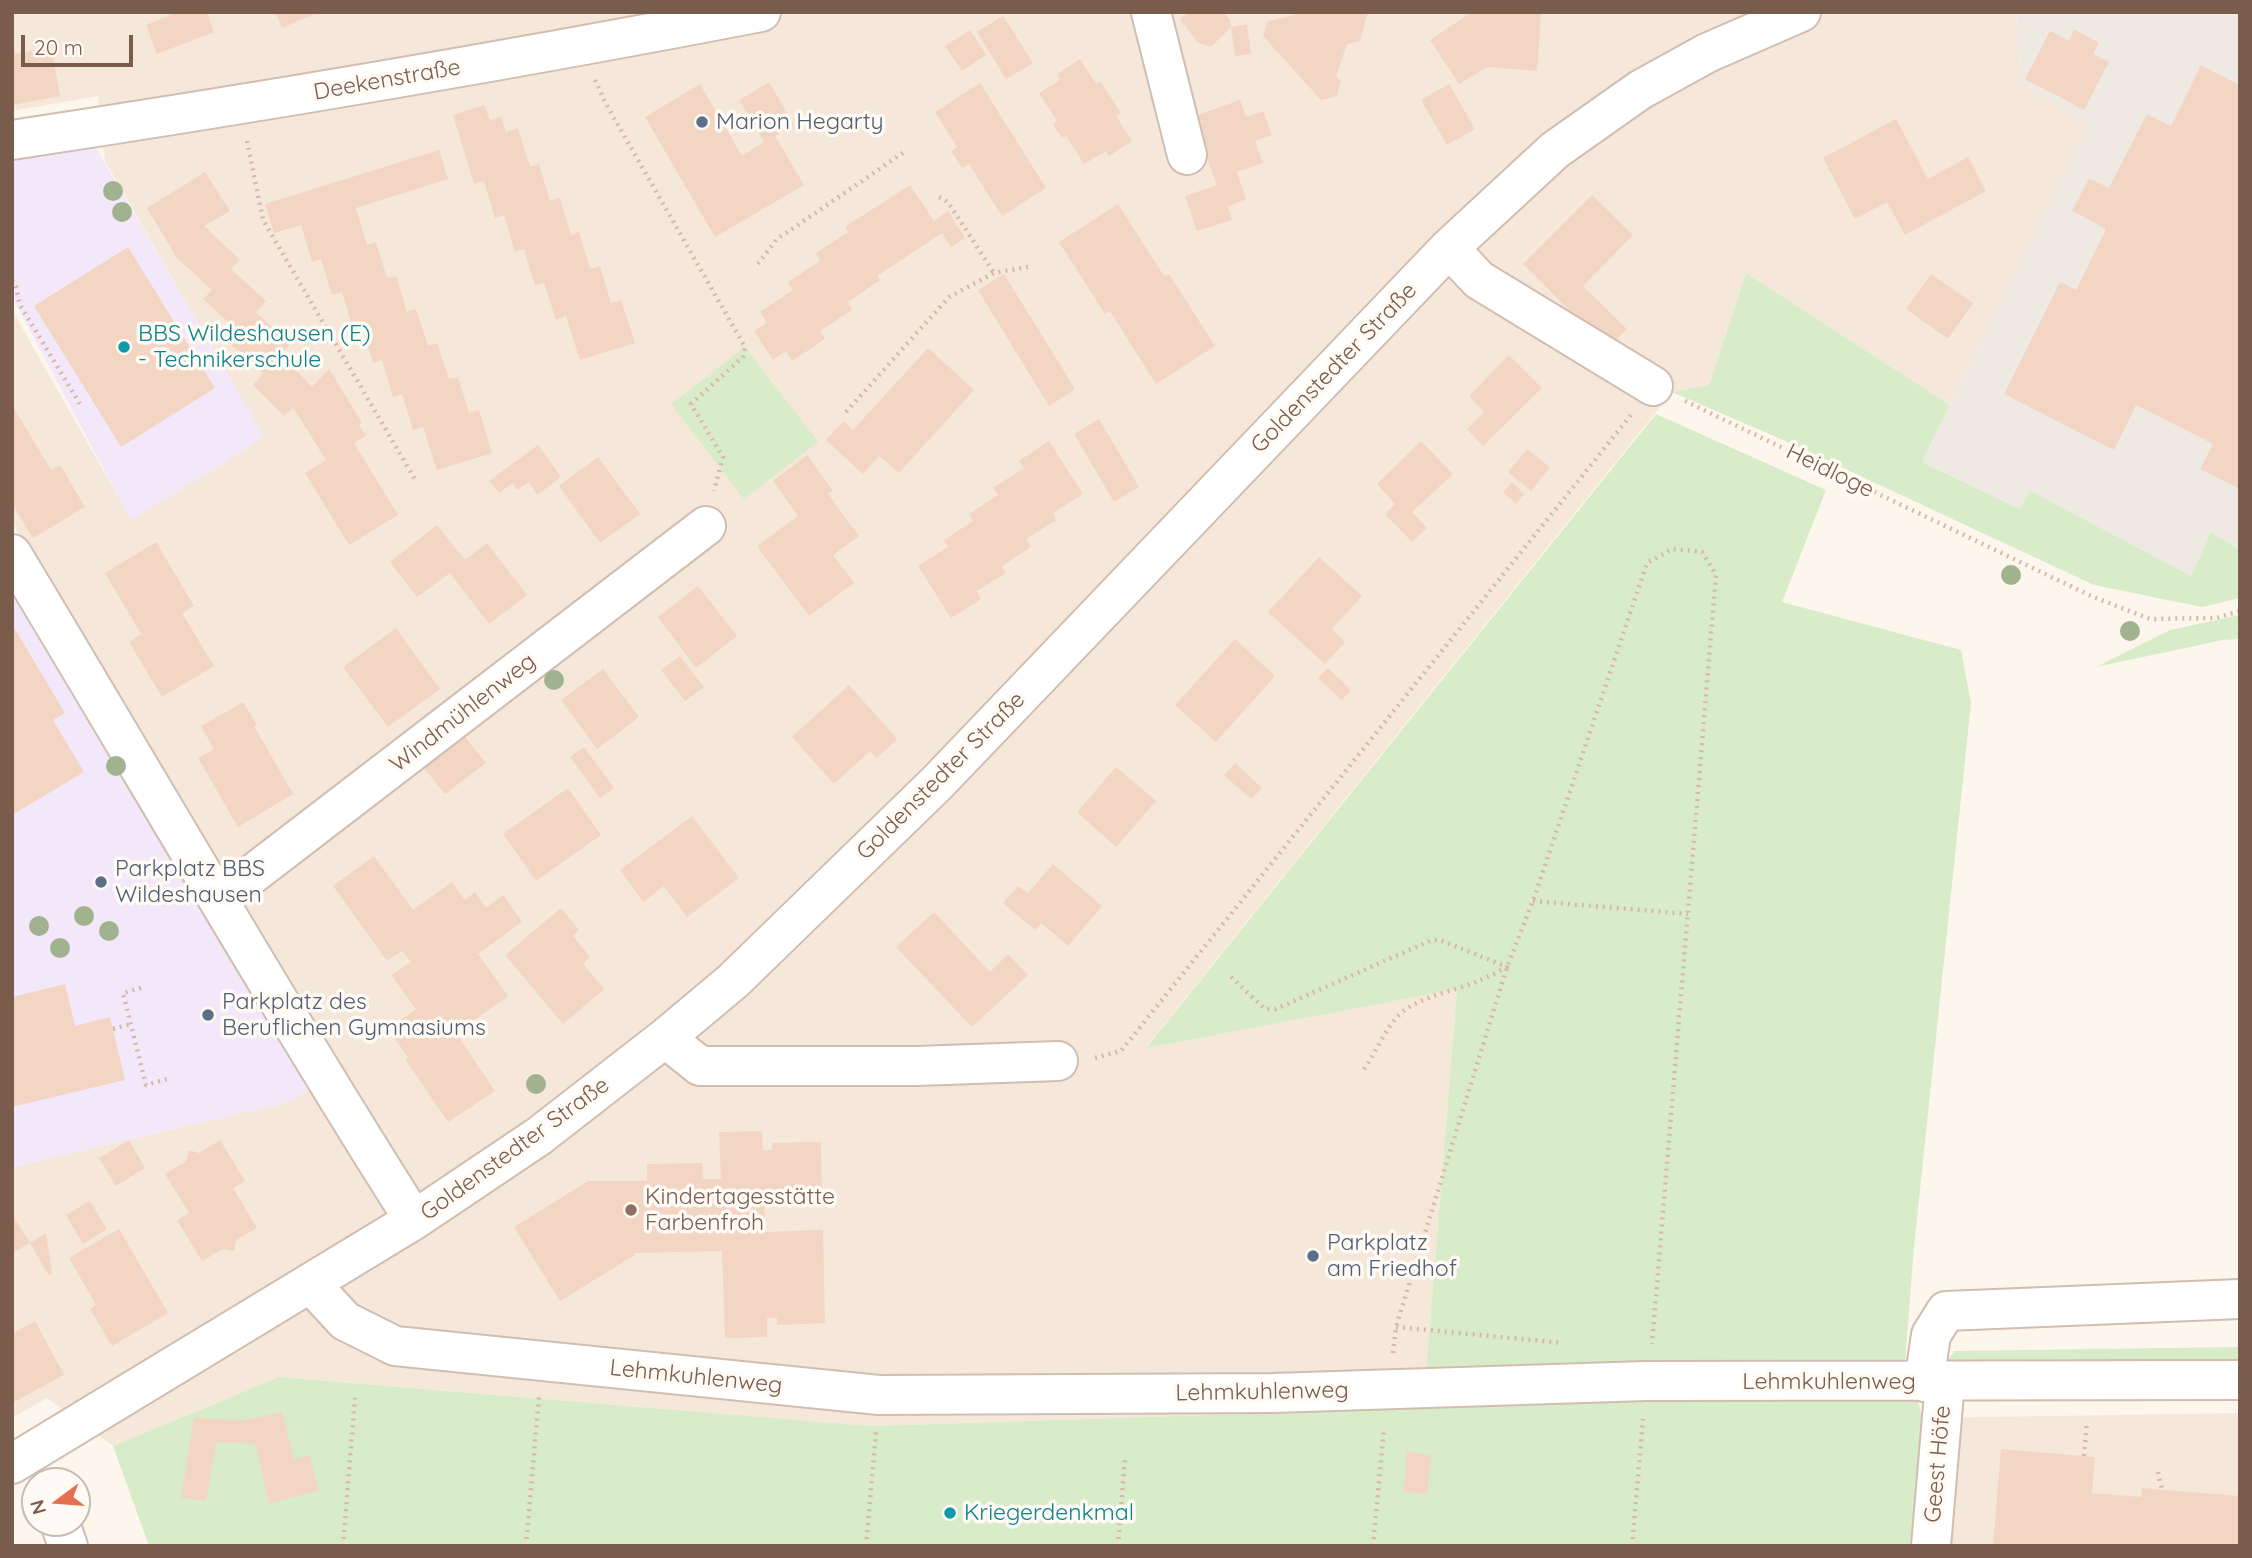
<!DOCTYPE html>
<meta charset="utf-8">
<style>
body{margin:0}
#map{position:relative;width:2252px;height:1558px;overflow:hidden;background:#fdf6ec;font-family:Quicksand,sans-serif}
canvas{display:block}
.frame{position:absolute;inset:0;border:14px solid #7a5c4d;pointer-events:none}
.north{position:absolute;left:21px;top:1467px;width:70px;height:70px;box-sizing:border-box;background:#fffaf3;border:2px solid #cabbb1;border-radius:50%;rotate:254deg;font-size:19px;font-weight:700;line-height:28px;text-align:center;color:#7a5c4d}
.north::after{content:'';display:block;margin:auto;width:24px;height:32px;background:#e76f51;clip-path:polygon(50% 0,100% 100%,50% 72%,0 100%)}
.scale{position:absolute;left:21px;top:35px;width:112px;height:32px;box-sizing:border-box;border:4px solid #7a5c4d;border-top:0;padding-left:9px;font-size:21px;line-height:24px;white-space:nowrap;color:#7a5c4d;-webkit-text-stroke:5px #fffaf3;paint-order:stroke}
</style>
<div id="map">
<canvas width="2252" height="1558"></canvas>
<div class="frame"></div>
<div class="north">N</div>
<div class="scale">20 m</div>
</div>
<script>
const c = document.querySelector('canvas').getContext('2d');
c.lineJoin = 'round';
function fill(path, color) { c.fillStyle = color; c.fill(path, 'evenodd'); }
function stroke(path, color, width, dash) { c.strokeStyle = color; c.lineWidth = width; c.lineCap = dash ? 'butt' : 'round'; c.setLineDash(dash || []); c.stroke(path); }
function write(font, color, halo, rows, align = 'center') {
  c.font = font + ' Quicksand,sans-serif'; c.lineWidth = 7; c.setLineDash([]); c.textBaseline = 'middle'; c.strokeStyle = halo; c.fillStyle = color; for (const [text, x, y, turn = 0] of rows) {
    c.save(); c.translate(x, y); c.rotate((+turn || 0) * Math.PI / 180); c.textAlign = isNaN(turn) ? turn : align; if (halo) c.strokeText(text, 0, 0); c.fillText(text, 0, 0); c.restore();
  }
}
fill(new Path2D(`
 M 12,12 L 2016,12 L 2021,80 L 2089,126 L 1950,405 L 1746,273 L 1709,385 L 1672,392 L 1146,1047 L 1457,989 L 1423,1408 L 871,1426 L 279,1377 L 113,1446 L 47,1398 L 12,1418 L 12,1167 L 284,1103 L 260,936 L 12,522 L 12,310 L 131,519 L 263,436 L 105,161 L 98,96 L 12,111 Z
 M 2240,1413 L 2240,1546 L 1910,1546 L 1923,1418 Z`), '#f5e8da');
fill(new Path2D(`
 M 2016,12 L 2240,12 L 2240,550 L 2211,532 L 2191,576 L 2030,492 L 2021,509 L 1922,462 L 2088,127 L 2021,80 Z`), '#efe9e4');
fill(new Path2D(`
 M 95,146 L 264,436 L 223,464 L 131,520 L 12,297 L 12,159 Z
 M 12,569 L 316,1087 L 284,1103 L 12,1167 Z`), '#f3e8fa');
fill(new Path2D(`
 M 1746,273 L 1950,405 L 1922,462 L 2020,509 L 2030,491 L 2191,576 L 2211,532 L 2240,550 L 2240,598 L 2202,607 L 2094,585 L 1783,440 L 1672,392 L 1709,385 Z
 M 745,347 L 818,442 L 744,499 L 671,404 Z
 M 1656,414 L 1826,490 L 1782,602 L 1961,650 L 1971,703 L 1914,1247 L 1905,1362 L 1923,1418 L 1910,1546 L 149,1546 L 113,1446 L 279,1377 L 871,1426 L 1423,1408 L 1457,989 L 1146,1048 Z
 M 2240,615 L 2240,639 L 2223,640 L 2096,667 L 2170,630 Z
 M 2240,1347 L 2240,1366 L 1945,1366 L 1954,1351 Z`), '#d8ecc9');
fill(new Path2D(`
 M 178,12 L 185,12 L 186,14 L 207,12 L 214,32 L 157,54 L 146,25 Z
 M 275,12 L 319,12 L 282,28 Z
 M 1190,12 L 1222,12 L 1230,19 L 1231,27 L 1247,24 L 1251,54 L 1235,56 L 1231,27 L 1211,47 L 1198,43 L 1180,19 Z
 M 1308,12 L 1368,12 L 1360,41 L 1347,44 L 1336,76 L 1341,81 L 1337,96 L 1321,100 L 1263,36 L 1268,21 Z
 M 1472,12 L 1541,14 L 1537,71 L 1487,67 L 1459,84 L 1430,40 Z
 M 1003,16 L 1033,63 L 1006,79 L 977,32 Z
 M 2074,29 L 2099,43 L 2093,54 L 2109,62 L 2084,110 L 2025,79 L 2050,31 L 2069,41 Z
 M 970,30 L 986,55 L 962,71 L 945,46 Z
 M 12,43 L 16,54 L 51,47 L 60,96 L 12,105 Z
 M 1080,59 L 1096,84 L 1100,81 L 1121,113 L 1116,116 L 1132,141 L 1109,156 L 1106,151 L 1084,164 L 1066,136 L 1062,138 L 1053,124 L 1057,121 L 1039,93 L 1060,80 L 1057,74 Z
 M 2201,65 L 2240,85 L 2240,489 L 2200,469 L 2213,444 L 2136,405 L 2114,450 L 2004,394 L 2060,282 L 2076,290 L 2106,229 L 2072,211 L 2089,178 L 2109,188 L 2147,114 L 2171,126 Z
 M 769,82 L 794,125 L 775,136 L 804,185 L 715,237 L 645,117 L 700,84 L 742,156 L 764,142 L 739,100 Z
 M 980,83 L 1046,188 L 1002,216 L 969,164 L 962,168 L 951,151 L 957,147 L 935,112 Z
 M 1449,84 L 1475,129 L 1447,145 L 1421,100 Z
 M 1240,100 L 1246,117 L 1263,111 L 1272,135 L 1255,141 L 1263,163 L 1237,172 L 1246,199 L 1228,207 L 1232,220 L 1197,231 L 1185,196 L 1217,185 L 1207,158 L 1200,161 L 1192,117 Z
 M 484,105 L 490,120 L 501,117 L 506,132 L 518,128 L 530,167 L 539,164 L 550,201 L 560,198 L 571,235 L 579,232 L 590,269 L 600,266 L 611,303 L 621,300 L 635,343 L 580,360 L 566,316 L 556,320 L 544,283 L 535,286 L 524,249 L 515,252 L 504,215 L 495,218 L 484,181 L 474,184 L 453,115 Z
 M 1896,119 L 1928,179 L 1968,157 L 1986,191 L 1905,235 L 1887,202 L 1855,219 L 1823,158 Z
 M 439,150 L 448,179 L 356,208 L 367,245 L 376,242 L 387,278 L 396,276 L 407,312 L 416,309 L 428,346 L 437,343 L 449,379 L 458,377 L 469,413 L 479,410 L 492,453 L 437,470 L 423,427 L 413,430 L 402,394 L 393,397 L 382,360 L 373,363 L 362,326 L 353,329 L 342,292 L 332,295 L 321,259 L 312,262 L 301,225 L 274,233 L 265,204 Z
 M 205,172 L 230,211 L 204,226 L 240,260 L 231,269 L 266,301 L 256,312 L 290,344 L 281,355 L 312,387 L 329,369 L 362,423 L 359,425 L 366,436 L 354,443 L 398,515 L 349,545 L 305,473 L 326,460 L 293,407 L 284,416 L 253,385 L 263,374 L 228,342 L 238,331 L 203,299 L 212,290 L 177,258 L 147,208 Z
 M 910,185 L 934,221 L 948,211 L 965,238 L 951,247 L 942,233 L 877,276 L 880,280 L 848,302 L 852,310 L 820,331 L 825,339 L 792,361 L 786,351 L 773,360 L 754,331 L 767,323 L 760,312 L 793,290 L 788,282 L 820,261 L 816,253 L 848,232 L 845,227 Z
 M 1592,195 L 1633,235 L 1583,286 L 1627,329 L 1608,348 L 1523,264 Z
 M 1118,204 L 1164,276 L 1169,274 L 1215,346 L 1156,384 L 1110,311 L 1105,314 L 1059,242 Z
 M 128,247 L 215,388 L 121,447 L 34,306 Z
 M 1004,274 L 1075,389 L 1049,406 L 978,290 Z
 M 1931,274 L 1973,303 L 1948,339 L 1906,309 Z
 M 928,348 L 974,390 L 899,473 L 879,456 L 863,474 L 826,440 L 844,421 L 853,430 Z
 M 1509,355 L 1542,388 L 1483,446 L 1467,429 L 1484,412 L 1469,396 Z
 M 12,405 L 51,470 L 60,465 L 85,507 L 33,538 L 12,504 Z
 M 1099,419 L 1139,487 L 1114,502 L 1074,434 Z
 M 1049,441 L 1083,494 L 1053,513 L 1056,520 L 1026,539 L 1031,547 L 1002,566 L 1006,573 L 977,591 L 981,599 L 951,618 L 918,566 L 948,547 L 944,540 L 973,521 L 969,514 L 998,495 L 993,488 L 1024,468 L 1019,461 Z
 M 1421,441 L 1453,474 L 1412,512 L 1427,528 L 1412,542 L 1385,514 L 1395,504 L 1377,484 Z
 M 538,445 L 561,477 L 537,495 L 529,482 L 517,490 L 513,483 L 499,493 L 489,481 Z
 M 1527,449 L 1550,467 L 1531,491 L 1508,472 Z
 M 807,455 L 833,491 L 828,494 L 859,536 L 833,555 L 854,583 L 809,616 L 757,546 L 798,516 L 773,481 Z
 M 598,457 L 640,514 L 600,543 L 559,486 Z
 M 1512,482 L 1524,494 L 1516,504 L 1503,492 Z
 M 437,525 L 465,560 L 487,543 L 527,595 L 489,624 L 450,573 L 417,597 L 390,562 Z
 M 156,542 L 194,606 L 182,613 L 214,666 L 162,697 L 129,642 L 141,634 L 105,573 Z
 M 1319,557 L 1362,596 L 1332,629 L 1345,642 L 1325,664 L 1268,612 Z
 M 698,586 L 737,636 L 696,668 L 658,617 Z
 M 12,624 L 65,713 L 53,720 L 84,772 L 12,815 Z
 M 396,628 L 440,689 L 388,727 L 343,667 Z
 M 1235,639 L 1275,676 L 1216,742 L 1175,705 Z
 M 680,656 L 704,687 L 685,701 L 661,670 Z
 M 1328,668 L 1351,690 L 1342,700 L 1318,678 Z
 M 603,669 L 639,717 L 597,749 L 561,700 Z
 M 849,685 L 897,739 L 877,758 L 870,751 L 834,784 L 792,737 Z
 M 243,702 L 257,725 L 254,726 L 293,794 L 238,827 L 198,758 L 214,749 L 201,726 Z
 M 464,736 L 486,763 L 445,794 L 423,767 Z
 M 584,747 L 614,788 L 600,798 L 570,757 Z
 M 1235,763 L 1262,788 L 1251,799 L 1224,775 Z
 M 1116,767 L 1156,801 L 1116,847 L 1077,812 Z
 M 568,788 L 601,835 L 536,881 L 503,834 Z
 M 692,816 L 739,878 L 687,917 L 664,886 L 643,902 L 620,870 Z
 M 374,856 L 413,910 L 452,882 L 465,900 L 475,892 L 486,908 L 503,895 L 522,922 L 478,954 L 508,996 L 456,1033 L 495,1091 L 448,1122 L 405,1059 L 408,1057 L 388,1029 L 416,1009 L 391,975 L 411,962 L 402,951 L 387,961 L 333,886 Z
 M 1053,864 L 1102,906 L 1068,946 L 1041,923 L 1035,930 L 1003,903 L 1018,886 L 1028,893 Z
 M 561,908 L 579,930 L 573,936 L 590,957 L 583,964 L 604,989 L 563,1024 L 505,955 Z
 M 934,912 L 990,972 L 1008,954 L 1028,975 L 972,1027 L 896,947 Z
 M 65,984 L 75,1026 L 110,1017 L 125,1080 L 12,1107 L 12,997 Z
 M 762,1131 L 763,1150 L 772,1150 L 772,1143 L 821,1142 L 822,1197 L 764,1199 L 765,1232 L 823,1230 L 825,1323 L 777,1325 L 777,1318 L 767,1318 L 767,1337 L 725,1338 L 722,1251 L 634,1253 L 635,1255 L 560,1301 L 514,1227 L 588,1181 L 647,1181 L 647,1164 L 702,1163 L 703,1179 L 721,1179 L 719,1132 Z
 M 129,1140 L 145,1168 L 116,1186 L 99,1158 Z
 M 220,1140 L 245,1181 L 233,1188 L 257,1228 L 236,1240 L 234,1251 L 223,1249 L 202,1261 L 177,1220 L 189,1213 L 165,1174 L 186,1161 L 189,1150 L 199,1153 Z
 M 90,1201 L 107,1229 L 83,1244 L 66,1215 Z
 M 12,1214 L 30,1243 L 12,1253 Z
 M 119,1229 L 168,1313 L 112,1346 L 90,1309 L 96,1305 L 69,1258 Z
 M 46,1233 L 52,1274 L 49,1276 L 30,1243 Z
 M 35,1321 L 64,1375 L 12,1403 L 12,1334 Z
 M 282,1412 L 294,1459 L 309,1455 L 319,1490 L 269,1504 L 255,1444 L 216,1442 L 206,1501 L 181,1498 L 194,1418 L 246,1420 Z
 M 2001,1449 L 2095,1457 L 2092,1493 L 2141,1497 L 2142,1488 L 2240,1496 L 2240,1546 L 1993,1546 Z
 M 1407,1452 L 1431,1455 L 1427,1494 L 1403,1492 Z`), '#f3d5c3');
const minor = new Path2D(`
 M 1151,12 L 1187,155
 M 12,140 C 263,102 512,60 761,12
 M 1449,248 L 1479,280 L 1653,386
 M 12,554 C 146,776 275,1001 414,1220
 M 218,896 L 254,873 L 706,526
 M 665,1038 L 700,1066 L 917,1066 L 1058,1061
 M 310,1283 L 345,1321 L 395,1346 L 879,1395 L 1273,1393 L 1646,1381 L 2240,1380
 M 1924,1382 L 1931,1335 L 1946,1311 L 2240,1299
 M 12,1464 L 414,1220 L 539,1136 L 665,1038 L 733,981 L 937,783 L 1449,248 L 1555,150 L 1640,90 L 1707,53 L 1801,12
 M 60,1523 L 68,1546
 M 1931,1546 L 1945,1382`);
stroke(minor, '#d1beb0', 42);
stroke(new Path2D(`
 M 595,80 L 606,104 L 745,347 L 743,357 L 691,404 L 723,457 L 714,491
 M 247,141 L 263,220 L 416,481
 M 939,197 L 948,202 L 994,273
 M 758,264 L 776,240 L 907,150
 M 12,280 L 16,287 L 20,305 L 80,404
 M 1685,401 L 2091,596 L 2150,619 L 2216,618 L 2240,611
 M 846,412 L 949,297 L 994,273 L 1028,267
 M 1533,901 L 1688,914
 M 1231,977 L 1265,1009 L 1276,1009 L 1432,940 L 1440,940 L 1507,967 C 1498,972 1488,977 1478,981 C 1453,992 1418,996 1398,1016 C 1386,1028 1374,1056 1363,1071
 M 141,988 L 123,993 L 146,1085 L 167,1079
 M 113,1029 L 132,1024
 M 1095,1058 L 1121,1051 L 1631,415
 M 1396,1327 L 1563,1343
 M 1393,1353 L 1396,1327 L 1507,967 L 1533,901 L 1647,563 L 1672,549 L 1702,552 L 1716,575 L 1652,1344
 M 2084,1456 L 2087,1422
 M 2158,1472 L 2162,1489
 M 343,1546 L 355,1398
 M 526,1546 L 539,1397
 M 866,1546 L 876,1432
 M 1118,1546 L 1125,1458
 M 1373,1546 L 1384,1428
 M 1632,1546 L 1643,1419`), '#d9b8a5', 4.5, [2, 5]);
stroke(minor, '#fff', 38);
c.fillStyle = '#a0b28e';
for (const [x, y] of [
 [113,191],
 [122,212],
 [2011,575],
 [2130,631],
 [554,680],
 [116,766],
 [84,916],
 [39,926],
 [109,931],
 [60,948],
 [536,1084]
]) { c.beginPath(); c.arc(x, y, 10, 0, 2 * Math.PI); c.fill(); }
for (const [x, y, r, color] of [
 [702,122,7,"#5c6f8a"],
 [124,347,7,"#0f9aa8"],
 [101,882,7,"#5c6f8a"],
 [208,1015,7,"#5c6f8a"],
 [631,1210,7,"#8d6e63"],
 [1313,1256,7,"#5c6f8a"],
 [950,1513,7,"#0f9aa8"]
]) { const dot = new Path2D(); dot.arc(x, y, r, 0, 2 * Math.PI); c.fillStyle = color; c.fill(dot); stroke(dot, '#fffaf3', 2.5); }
write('23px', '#7a5c4d', '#fffaf3', [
 ["Deekenstraße",387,80,-10],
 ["Goldenstedter Straße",1334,368,-46],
 ["Heidloge",1830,471,26],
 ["Windmühlenweg",463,713,-38],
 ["Goldenstedter Straße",941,776,-45],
 ["Goldenstedter Straße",515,1149,-36],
 ["Lehmkuhlenweg",696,1377,6],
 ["Lehmkuhlenweg",1829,1382],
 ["Lehmkuhlenweg",1262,1392,-1],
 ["Geest Höfe",1938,1464,-85]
]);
write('23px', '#4e5e75', '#fffaf3', [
 ["Marion Hegarty",716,122],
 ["Parkplatz BBS",115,869],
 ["Wildeshausen",115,895],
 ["Parkplatz des",222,1002],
 ["Beruflichen Gymnasiums",222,1028],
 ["Parkplatz",1327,1243],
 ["am Friedhof",1327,1269]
], 'left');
write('23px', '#0d838f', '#fffaf3', [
 ["BBS Wildeshausen (E)",138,334],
 ["- Technikerschule",138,360],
 ["Kriegerdenkmal",964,1513]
], 'left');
write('23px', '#785e54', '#fffaf3', [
 ["Kindertagesstätte",645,1197],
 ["Farbenfroh",645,1223]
], 'left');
</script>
